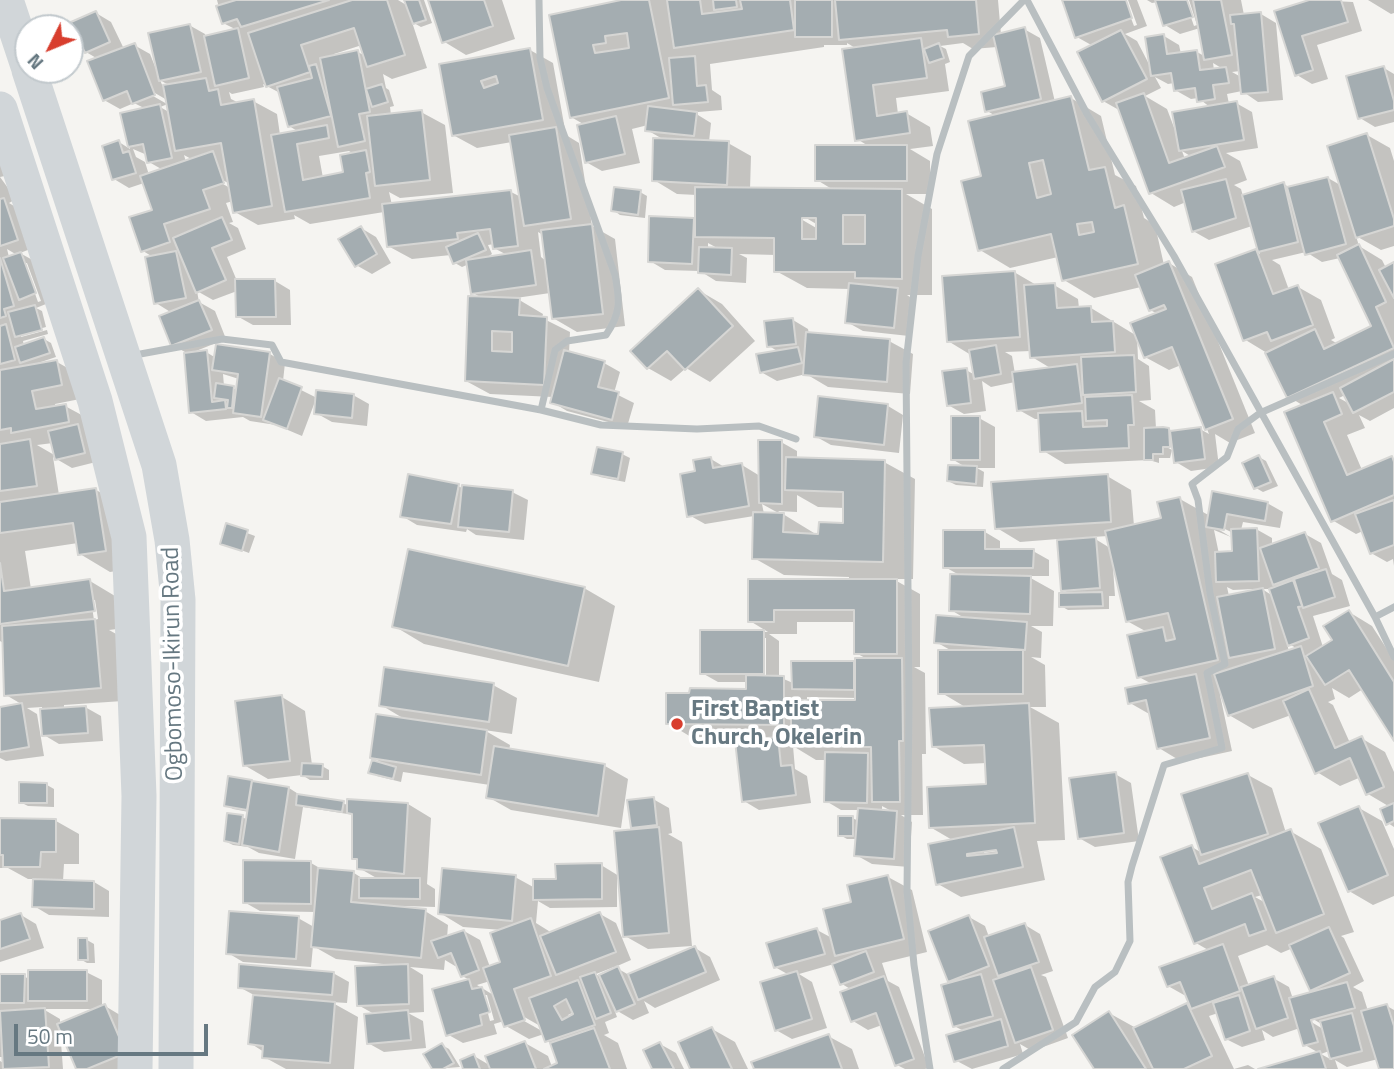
<!DOCTYPE html>
<style>
body{margin:0}
#map{position:relative;width:1394px;height:1069px;overflow:hidden;background:#f5f4f1;font-family:"Titillium Web",sans-serif}
canvas{display:block}
.north{position:absolute;left:14px;top:14px;width:70px;height:70px;box-sizing:border-box;background:#fff;border:2px solid #c2c9cd;border-radius:50%;rotate:227deg;font-size:19px;font-weight:700;line-height:28px;text-align:center;color:#667881}
.north::after{content:'';display:block;margin:auto;width:24px;height:32px;background:#d83e2e;clip-path:polygon(50% 0,100% 100%,50% 72%,0 100%)}
.scale{position:absolute;left:14px;top:1024px;width:194px;height:32px;box-sizing:border-box;border:4px solid #667881;border-top:0;padding-left:9px;font-size:21px;line-height:24px;white-space:nowrap;color:#667881;-webkit-text-stroke:5px #fff;paint-order:stroke}
</style>
<div id="map">
<canvas width="1394" height="1069"></canvas>
<div class="north">N</div>
<div class="scale">50 m</div>
</div>
<script>
const c = document.querySelector('canvas').getContext('2d');
c.lineJoin = 'round';
function fill(path, color) { c.fillStyle = color; c.fill(path, 'evenodd'); }
function stroke(path, color, width, dash) { c.strokeStyle = color; c.lineWidth = width; c.lineCap = dash ? 'butt' : 'round'; c.setLineDash(dash || []); c.stroke(path); }
function write(font, color, halo, rows, align = 'center') {
  c.font = font + ' "Titillium Web",sans-serif'; c.lineWidth = 7; c.setLineDash([]); c.textBaseline = 'middle'; c.strokeStyle = halo; c.fillStyle = color; for (const [text, x, y, turn = 0] of rows) {
    c.save(); c.translate(x, y); c.rotate((+turn || 0) * Math.PI / 180); c.textAlign = isNaN(turn) ? turn : align; if (halo) c.strokeText(text, 0, 0); c.fillText(text, 0, 0); c.restore();
  }
}
fill(new Path2D(`
 M 217,0 L 398,0 L 408,6 L 406,0 L 424,0 L 432,23 L 421,27 L 412,22 L 427,68 L 392,79 L 383,74 L 386,88 L 389,90 L 394,106 L 390,107 L 391,115 L 421,112 L 445,125 L 453,193 L 400,198 L 389,192 L 392,205 L 511,192 L 521,197 L 512,142 L 477,148 L 453,135 L 441,65 L 530,50 L 553,63 L 566,135 L 579,143 L 592,226 L 615,239 L 625,326 L 577,332 L 553,318 L 550,293 L 516,298 L 543,314 L 542,318 L 570,332 L 569,353 L 604,363 L 620,372 L 614,393 L 634,403 L 627,427 L 567,411 L 552,402 L 553,397 L 490,394 L 466,381 L 482,298 L 473,293 L 469,264 L 462,267 L 455,263 L 451,255 L 412,259 L 388,246 L 384,212 L 310,224 L 294,215 L 295,219 L 258,225 L 235,212 L 233,201 L 226,203 L 233,222 L 229,223 L 238,228 L 246,249 L 227,257 L 237,281 L 275,281 L 290,290 L 291,325 L 253,325 L 237,316 L 237,291 L 213,300 L 197,291 L 199,302 L 215,311 L 226,339 L 191,353 L 206,352 L 216,358 L 270,354 L 285,363 L 283,381 L 317,398 L 353,395 L 369,404 L 367,426 L 332,422 L 316,413 L 316,399 L 302,436 L 276,425 L 250,421 L 243,417 L 206,421 L 191,412 L 185,352 L 172,345 L 172,313 L 156,303 L 153,257 L 143,251 L 154,211 L 144,183 L 129,188 L 114,179 L 119,142 L 130,149 L 122,115 L 146,109 L 134,103 L 120,109 L 104,100 L 98,59 L 86,52 L 96,13 L 111,22 L 124,49 L 134,45 L 150,54 L 156,69 L 158,69 L 189,25 L 205,34 L 206,38 L 237,30 L 223,23 ZM 362,45 L 365,56 L 358,52 L 335,57 L 334,54 ZM 160,80 L 165,83 L 170,85 L 163,87 ZM 263,84 L 280,93 L 289,126 L 299,132 L 280,135 L 277,114 L 253,101 L 239,103 L 231,99 L 229,92 L 232,94 L 264,87 ZM 148,89 L 167,100 L 167,104 L 146,92 ZM 168,104 L 169,112 L 160,107 ZM 133,149 L 147,155 L 149,162 L 163,170 L 149,175 L 145,162 L 136,157 ZM 349,151 L 354,154 L 345,174 L 323,178 L 319,156 ZM 184,155 L 193,160 L 186,162 ZM 217,177 L 230,184 L 230,188 L 216,180 ZM 538,232 L 543,235 L 546,261 L 541,257 ZM 494,244 L 494,248 L 507,255 L 486,258 L 492,254 L 488,245 ZM 223,374 L 239,379 L 238,390 L 224,386 Z
 M 430,0 L 502,0 L 515,39 L 466,55 L 443,41 Z
 M 623,0 L 998,0 L 1001,35 L 1024,29 L 1040,38 L 1055,102 L 1071,98 L 1101,116 L 1115,175 L 1136,186 L 1144,218 L 1155,225 L 1164,265 L 1169,263 L 1192,277 L 1255,433 L 1230,443 L 1215,434 L 1219,467 L 1191,471 L 1176,462 L 1174,447 L 1163,441 L 1161,444 L 1172,450 L 1170,458 L 1159,458 L 1159,463 L 1149,460 L 1065,464 L 1042,450 L 1040,419 L 1035,419 L 1019,410 L 1015,382 L 991,387 L 982,381 L 986,411 L 964,414 L 948,405 L 966,370 L 975,375 L 971,355 L 948,341 L 1014,272 L 1038,286 L 1054,285 L 1078,299 L 1079,308 L 1091,308 L 1137,336 L 1138,359 L 1149,366 L 1151,400 L 1139,401 L 1155,410 L 1156,429 L 1169,429 L 1174,432 L 1200,429 L 1209,434 L 1181,365 L 1169,370 L 1145,357 L 1158,314 L 1150,310 L 1141,287 L 1094,298 L 1064,280 L 1058,257 L 1010,268 L 980,250 L 984,178 L 996,116 L 987,111 L 1007,87 L 997,47 L 973,49 L 963,43 L 940,46 L 946,49 L 950,62 L 945,64 L 949,91 L 896,98 L 898,114 L 906,113 L 930,127 L 933,146 L 910,149 L 930,161 L 930,194 L 906,194 L 932,209 L 932,295 L 907,295 L 913,299 L 909,336 L 863,331 L 847,322 L 850,289 L 807,288 L 776,271 L 776,255 L 739,254 L 747,258 L 746,283 L 716,281 L 700,271 L 665,270 L 650,261 L 693,220 L 697,222 L 697,195 L 677,194 L 654,180 L 666,141 L 647,130 L 648,125 L 632,129 L 640,163 L 602,171 L 586,162 L 585,125 L 571,117 L 551,17 ZM 847,43 L 857,49 L 857,139 L 870,147 L 817,180 L 835,191 L 750,190 L 751,156 L 728,143 L 709,142 L 711,123 L 698,115 L 698,112 L 722,110 L 721,96 L 712,90 L 710,64 L 824,47 L 824,45 L 847,45 ZM 796,212 L 818,225 L 818,229 L 794,215 ZM 708,243 L 719,249 L 708,249 ZM 1031,351 L 1032,357 L 1052,369 L 1015,374 L 1012,356 L 1005,352 Z
 M 1065,0 L 1124,0 L 1134,26 L 1137,25 L 1128,0 L 1137,0 L 1147,26 L 1125,34 L 1137,41 L 1151,68 L 1164,36 L 1179,45 L 1181,54 L 1197,52 L 1206,57 L 1200,28 L 1180,34 L 1165,25 L 1158,2 L 1152,3 L 1147,0 L 1185,0 L 1194,26 L 1197,25 L 1189,0 L 1241,0 L 1244,15 L 1261,14 L 1276,23 L 1283,100 L 1258,102 L 1242,91 L 1227,94 L 1229,104 L 1236,103 L 1252,112 L 1258,148 L 1226,153 L 1240,161 L 1247,180 L 1234,185 L 1241,189 L 1243,196 L 1284,184 L 1290,188 L 1328,178 L 1342,186 L 1367,135 L 1390,148 L 1394,161 L 1394,246 L 1381,250 L 1356,236 L 1359,246 L 1382,260 L 1386,268 L 1394,264 L 1394,408 L 1370,421 L 1359,415 L 1365,428 L 1347,435 L 1362,470 L 1391,458 L 1394,460 L 1394,566 L 1393,559 L 1387,562 L 1371,553 L 1363,531 L 1356,534 L 1332,520 L 1304,406 L 1289,397 L 1267,353 L 1244,339 L 1256,251 L 1260,254 L 1252,226 L 1209,240 L 1193,231 L 1186,202 L 1174,207 L 1151,193 L 1119,110 L 1103,101 L 1093,46 L 1077,37 ZM 1213,63 L 1223,69 L 1214,70 ZM 1240,71 L 1241,77 L 1232,72 ZM 1155,77 L 1168,84 L 1174,83 L 1175,90 L 1191,99 L 1198,98 L 1210,107 L 1175,130 L 1167,109 L 1145,96 L 1161,88 ZM 1182,151 L 1192,157 L 1185,159 ZM 1306,252 L 1322,262 L 1340,258 L 1374,327 L 1338,344 L 1331,340 L 1335,338 L 1321,300 L 1298,287 L 1289,290 L 1280,265 L 1272,260 ZM 1345,395 L 1350,404 L 1339,398 Z
 M 1314,0 L 1353,2 L 1362,31 L 1317,45 L 1328,79 L 1312,84 L 1297,75 L 1276,12 Z
 M 1368,0 L 1394,0 L 1394,13 L 1391,14 Z
 M 1384,68 L 1394,74 L 1394,122 L 1375,127 L 1360,118 Z
 M 0,143 L 9,175 L 0,177 L 16,199 L 9,203 L 19,209 L 33,248 L 20,253 L 36,262 L 51,302 L 36,308 L 42,311 L 46,327 L 21,334 L 21,337 L 47,330 L 48,334 L 23,341 L 24,346 L 44,339 L 51,343 L 56,357 L 38,363 L 38,365 L 57,362 L 80,375 L 85,398 L 55,404 L 56,408 L 65,406 L 89,419 L 100,461 L 72,468 L 53,457 L 59,495 L 96,490 L 127,507 L 136,568 L 110,572 L 80,554 L 78,543 L 25,551 L 31,589 L 90,581 L 120,599 L 125,628 L 109,630 L 118,635 L 123,701 L 64,705 L 64,709 L 85,707 L 101,716 L 103,741 L 59,744 L 44,735 L 42,707 L 27,708 L 37,714 L 44,756 L 6,761 L 0,758 L 0,708 L 23,705 L 6,695 L 5,644 L 0,641 ZM 7,249 L 17,255 L 9,257 ZM 24,263 L 27,263 L 41,301 L 38,302 ZM 53,443 L 56,456 L 37,445 ZM 91,600 L 95,600 L 98,619 L 94,620 Z
 M 640,192 L 647,196 L 645,218 L 620,215 L 613,210 Z
 M 361,228 L 376,237 L 391,263 L 372,274 L 356,265 Z
 M 698,290 L 722,304 L 755,341 L 710,382 L 686,368 L 671,381 L 648,368 Z
 M 793,320 L 808,329 L 809,334 L 889,341 L 913,354 L 910,394 L 828,387 L 806,374 L 777,381 L 761,372 L 779,352 L 769,346 Z
 M 820,398 L 888,406 L 903,415 L 899,453 L 831,445 L 815,436 Z
 M 979,418 L 995,427 L 995,468 L 977,468 L 984,472 L 983,487 L 956,485 L 948,481 L 967,468 L 952,459 Z
 M 781,442 L 797,451 L 797,459 L 884,462 L 915,479 L 913,579 L 893,579 L 920,594 L 920,667 L 914,667 L 925,673 L 926,754 L 922,754 L 923,815 L 901,815 L 912,822 L 909,867 L 872,864 L 856,855 L 857,839 L 847,839 L 840,835 L 852,818 L 859,821 L 859,810 L 841,810 L 826,801 L 827,760 L 816,760 L 793,746 L 795,769 L 807,776 L 811,803 L 759,810 L 744,801 L 766,737 L 691,737 L 668,723 L 748,691 L 748,682 L 718,682 L 702,673 L 702,631 L 768,632 L 750,621 L 750,581 L 849,581 L 849,577 L 784,575 L 754,558 L 754,516 L 705,524 L 689,515 L 697,473 L 711,459 L 726,468 L 742,465 L 760,476 ZM 797,495 L 818,507 L 845,508 L 844,525 L 820,535 L 814,535 L 814,533 L 778,511 L 797,512 ZM 762,504 L 782,515 L 764,514 ZM 797,622 L 855,622 L 856,653 L 867,659 L 857,665 L 854,663 L 793,683 L 779,677 L 779,641 L 769,634 L 797,634 ZM 763,638 L 766,638 L 766,683 L 762,683 ZM 807,697 L 857,698 L 857,702 L 807,702 ZM 775,737 L 793,737 L 793,747 ZM 882,806 L 893,812 L 882,811 Z
 M 622,454 L 630,458 L 625,482 L 600,477 L 593,473 Z
 M 1259,457 L 1266,461 L 1278,486 L 1263,492 L 1256,488 Z
 M 1107,476 L 1131,490 L 1134,526 L 1163,520 L 1180,499 L 1210,516 L 1267,503 L 1283,512 L 1280,528 L 1243,522 L 1241,530 L 1256,529 L 1272,538 L 1272,546 L 1305,534 L 1321,543 L 1332,574 L 1342,580 L 1350,606 L 1313,616 L 1323,647 L 1334,640 L 1349,612 L 1372,626 L 1394,660 L 1394,738 L 1363,689 L 1349,698 L 1332,688 L 1335,699 L 1328,702 L 1333,705 L 1350,743 L 1361,738 L 1385,752 L 1394,772 L 1394,827 L 1388,823 L 1390,807 L 1368,794 L 1361,777 L 1340,786 L 1317,772 L 1291,715 L 1253,729 L 1229,715 L 1222,694 L 1220,695 L 1232,751 L 1182,762 L 1159,748 L 1151,715 L 1130,703 L 1152,684 L 1139,677 L 1147,632 L 1127,621 L 1115,568 L 1113,568 L 1115,596 L 1109,596 L 1109,609 L 1068,610 L 1061,606 L 1071,595 L 1062,589 L 1058,539 L 1020,542 L 997,528 ZM 1217,525 L 1233,533 L 1234,553 L 1219,554 L 1214,530 L 1231,537 L 1216,528 ZM 1108,536 L 1110,548 L 1092,537 ZM 1227,587 L 1233,590 L 1254,589 L 1254,592 L 1229,596 ZM 1262,589 L 1271,589 L 1273,596 ZM 1287,643 L 1298,649 L 1289,652 Z
 M 458,486 L 464,489 L 512,492 L 528,500 L 524,540 L 476,535 L 467,529 L 466,532 L 417,525 L 402,516 Z
 M 228,526 L 255,536 L 249,553 L 222,543 Z
 M 985,532 L 1000,541 L 1000,551 L 1033,551 L 1049,560 L 1049,576 L 1027,576 L 1054,591 L 1053,626 L 1031,626 L 1042,632 L 1041,658 L 1031,657 L 1045,665 L 1046,707 L 1030,707 L 1059,723 L 1065,840 L 1037,841 L 1045,880 L 961,897 L 938,884 L 954,841 L 930,827 L 988,786 L 987,763 L 964,764 L 933,746 L 967,708 L 940,692 L 952,651 L 936,642 L 966,619 L 951,610 L 961,576 L 945,567 ZM 1005,847 L 1005,850 L 984,853 L 984,851 Z
 M 584,588 L 615,606 L 599,682 L 424,644 L 394,626 Z
 M 493,685 L 517,698 L 512,734 L 484,730 L 510,745 L 509,751 L 605,766 L 628,779 L 621,828 L 511,810 L 488,797 L 490,785 L 403,772 L 401,782 L 377,776 L 370,772 L 384,764 L 372,757 L 406,720 L 381,705 Z
 M 282,697 L 305,711 L 312,765 L 322,766 L 329,770 L 329,780 L 310,780 L 302,775 L 268,779 L 244,765 Z
 M 1115,774 L 1131,783 L 1139,841 L 1095,847 L 1079,838 Z
 M 1248,775 L 1272,788 L 1286,833 L 1290,831 L 1321,849 L 1354,932 L 1341,936 L 1344,938 L 1364,981 L 1353,987 L 1362,992 L 1368,1011 L 1387,1006 L 1394,1010 L 1394,1069 L 1381,1069 L 1378,1059 L 1347,1067 L 1335,1060 L 1338,1069 L 1264,1069 L 1319,1053 L 1305,1045 L 1300,1028 L 1273,1037 L 1262,1030 L 1265,1040 L 1242,1047 L 1226,1039 L 1218,1013 L 1209,1016 L 1234,1069 L 1096,1069 L 1109,1013 L 1136,1028 L 1186,1005 L 1192,1008 L 1187,994 L 1184,995 L 1168,986 L 1210,951 L 1196,943 L 1192,847 L 1202,853 ZM 1262,895 L 1266,903 L 1255,897 ZM 1267,945 L 1281,953 L 1293,948 L 1312,989 L 1317,992 L 1293,999 L 1289,987 L 1273,978 L 1249,986 L 1238,956 ZM 1305,1014 L 1323,1025 L 1323,1029 L 1303,1017 ZM 1329,1051 L 1332,1060 L 1321,1054 Z
 M 230,778 L 289,788 L 303,797 L 343,803 L 349,806 L 408,804 L 431,818 L 427,884 L 435,889 L 435,907 L 404,906 L 404,909 L 425,911 L 448,925 L 447,938 L 464,931 L 480,940 L 490,967 L 502,963 L 502,930 L 463,927 L 440,913 L 515,877 L 535,888 L 601,865 L 619,876 L 638,831 L 632,827 L 653,799 L 669,808 L 672,833 L 668,834 L 682,842 L 692,946 L 648,949 L 625,936 L 620,878 L 617,879 L 617,907 L 550,908 L 538,901 L 536,923 L 552,933 L 600,914 L 616,923 L 631,960 L 615,967 L 629,975 L 695,948 L 710,957 L 720,980 L 655,1008 L 644,1001 L 649,1013 L 633,1020 L 614,1009 L 617,1017 L 605,1022 L 609,1033 L 604,1035 L 618,1043 L 627,1069 L 465,1069 L 474,1056 L 491,1066 L 525,1043 L 548,1056 L 552,1067 L 560,1064 L 553,1045 L 547,1041 L 544,1034 L 529,1039 L 506,1026 L 504,1021 L 494,1024 L 497,1034 L 463,1043 L 447,1034 L 434,991 L 470,980 L 462,976 L 458,964 L 455,966 L 445,960 L 444,970 L 410,967 L 423,975 L 424,1012 L 408,1013 L 423,1021 L 426,1048 L 384,1052 L 368,1043 L 376,1015 L 358,1005 L 383,964 L 336,959 L 313,946 L 311,967 L 243,962 L 228,953 L 298,918 L 314,927 L 316,912 L 260,911 L 244,902 L 311,863 L 323,870 L 354,873 L 365,880 L 380,880 L 359,868 L 359,861 L 354,858 L 354,815 L 303,807 L 295,859 L 259,853 L 248,847 L 233,845 L 225,841 L 242,817 L 248,820 L 249,812 L 233,809 L 226,805 ZM 614,967 L 615,970 L 600,977 L 596,974 ZM 490,981 L 495,996 L 477,985 ZM 483,995 L 487,995 L 494,1020 L 490,1021 ZM 574,1012 L 576,1015 L 570,1018 L 568,1015 ZM 519,1014 L 542,1027 L 542,1031 L 517,1017 Z
 M 47,785 L 54,789 L 54,807 L 28,806 L 20,802 Z
 M 1359,808 L 1382,821 L 1394,849 L 1394,896 L 1373,905 L 1349,891 Z
 M 0,820 L 56,821 L 79,834 L 79,864 L 64,864 L 63,881 L 94,882 L 109,891 L 109,917 L 49,915 L 34,906 L 34,879 L 28,879 L 8,868 L 0,868 Z
 M 888,877 L 912,890 L 927,952 L 882,963 L 888,981 L 899,987 L 929,1068 L 925,1069 L 905,1069 L 897,1065 L 882,1025 L 868,1030 L 853,1021 L 852,990 L 842,984 L 834,964 L 799,974 L 812,982 L 827,1028 L 792,1039 L 776,1030 L 789,975 L 775,967 L 817,930 L 832,938 L 853,903 Z
 M 21,915 L 36,924 L 44,948 L 0,962 L 0,922 Z
 M 969,917 L 985,926 L 989,937 L 1025,925 L 1040,934 L 1053,971 L 1041,975 L 1046,977 L 1068,1038 L 1032,1051 L 1020,1044 L 1023,1054 L 972,1069 L 955,1060 L 964,1031 L 954,1026 L 954,983 L 949,981 Z
 M 87,940 L 94,944 L 95,963 L 87,963 L 80,959 Z
 M 86,972 L 102,980 L 102,1007 L 105,1006 L 120,1015 L 123,1069 L 78,1069 L 60,1029 L 63,1069 L 0,1069 L 0,1061 L 4,1063 L 4,1057 L 0,1057 L 0,976 L 24,976 L 30,980 ZM 43,1009 L 97,1009 L 60,1024 L 60,1019 Z
 M 333,973 L 349,982 L 347,1003 L 331,1002 L 358,1017 L 354,1069 L 286,1069 L 264,1057 L 264,1052 L 250,1043 L 254,995 L 239,987 Z
 M 712,1029 L 735,1042 L 748,1069 L 692,1069 Z
 M 828,1036 L 852,1049 L 859,1069 L 756,1069 Z
 M 660,1044 L 676,1053 L 684,1069 L 654,1069 Z
 M 442,1045 L 449,1049 L 460,1067 L 434,1069 Z
 M 1248,1065 L 1255,1069 L 1234,1069 Z`), '#0003');
const building = new Path2D(`
 M 236,0 L 329,0 L 241,27 L 237,19 L 222,24 L 216,6 Z
 M 352,0 L 387,0 L 405,55 L 367,67 L 354,28 L 301,45 L 310,72 L 266,87 L 248,33 Z
 M 404,0 L 419,0 L 426,20 L 413,24 Z
 M 428,0 L 484,0 L 493,26 L 442,43 Z
 M 621,0 L 649,0 L 669,98 L 570,118 L 549,15 ZM 627,33 L 629,48 L 595,53 L 593,45 L 606,43 L 605,36 Z
 M 667,0 L 700,0 L 702,14 L 742,9 L 740,0 L 790,0 L 794,30 L 674,48 Z
 M 713,0 L 736,0 L 737,7 L 714,10 Z
 M 795,0 L 832,0 L 832,37 L 795,37 Z
 M 835,0 L 976,0 L 979,34 L 948,37 L 947,30 L 839,40 Z
 M 1062,0 L 1126,0 L 1132,18 L 1075,38 Z
 M 1155,0 L 1187,0 L 1193,17 L 1163,26 Z
 M 1193,0 L 1221,0 L 1232,55 L 1204,60 Z
 M 1309,0 L 1341,0 L 1348,22 L 1302,36 L 1313,70 L 1295,76 L 1274,11 Z
 M 96,11 L 110,42 L 85,53 L 71,22 Z
 M 1261,12 L 1268,92 L 1241,94 L 1234,24 L 1231,24 L 1230,15 Z
 M 190,24 L 201,72 L 159,81 L 148,33 Z
 M 1025,27 L 1041,99 L 985,112 L 981,92 L 1005,86 L 993,35 Z
 M 238,28 L 249,78 L 215,86 L 204,36 Z
 M 1121,30 L 1147,79 L 1102,102 L 1077,52 Z
 M 1164,34 L 1167,54 L 1197,50 L 1200,70 L 1226,67 L 1229,83 L 1213,85 L 1215,99 L 1197,102 L 1195,88 L 1174,91 L 1171,73 L 1151,76 L 1145,37 Z
 M 921,38 L 927,78 L 873,85 L 877,116 L 907,111 L 910,133 L 855,141 L 842,49 Z
 M 135,43 L 155,95 L 132,104 L 127,91 L 103,101 L 87,61 Z
 M 939,43 L 944,58 L 929,63 L 924,49 Z
 M 530,48 L 543,120 L 452,136 L 439,64 ZM 496,76 L 498,83 L 484,88 L 481,81 Z
 M 358,50 L 370,112 L 359,114 L 365,141 L 338,147 L 320,58 Z
 M 695,56 L 697,86 L 706,85 L 708,102 L 673,105 L 669,58 Z
 M 316,64 L 331,116 L 288,127 L 277,87 L 312,78 L 309,66 Z
 M 1384,66 L 1394,101 L 1394,110 L 1358,119 L 1346,76 Z
 M 206,78 L 209,91 L 218,89 L 221,105 L 254,99 L 272,206 L 233,213 L 221,143 L 175,151 L 163,85 Z
 M 382,84 L 388,102 L 372,107 L 366,89 Z
 M 1144,93 L 1169,163 L 1217,146 L 1225,167 L 1149,194 L 1116,103 Z
 M 1071,96 L 1089,170 L 1105,167 L 1115,208 L 1124,205 L 1138,264 L 1062,281 L 1051,234 L 978,251 L 961,181 L 981,176 L 968,121 ZM 1043,160 L 1051,194 L 1037,198 L 1029,163 ZM 1092,222 L 1094,232 L 1079,235 L 1077,224 Z
 M 1237,101 L 1244,140 L 1179,151 L 1172,112 Z
 M 160,104 L 172,158 L 147,163 L 143,144 L 128,147 L 120,113 Z
 M 648,106 L 697,112 L 694,136 L 645,131 Z
 M 422,110 L 430,180 L 375,186 L 367,116 Z
 M 616,116 L 625,154 L 585,163 L 577,125 Z
 M 327,125 L 329,138 L 297,144 L 303,180 L 343,172 L 340,155 L 366,150 L 370,172 L 366,173 L 370,198 L 285,212 L 271,135 Z
 M 556,127 L 571,219 L 524,226 L 509,135 Z
 M 1367,133 L 1394,219 L 1394,226 L 1356,238 L 1327,146 Z
 M 653,138 L 729,141 L 727,185 L 652,181 Z
 M 119,140 L 123,153 L 129,151 L 136,173 L 112,180 L 102,146 Z
 M 815,145 L 907,145 L 907,181 L 815,181 Z
 M 213,151 L 224,183 L 203,190 L 210,209 L 164,224 L 170,242 L 141,252 L 129,217 L 152,210 L 140,176 Z
 M 1328,177 L 1346,244 L 1305,255 L 1287,187 Z
 M 1226,179 L 1236,218 L 1192,232 L 1181,190 Z
 M 1284,182 L 1298,242 L 1258,252 L 1242,195 Z
 M 614,187 L 641,190 L 638,215 L 611,211 Z
 M 695,187 L 902,189 L 902,279 L 855,278 L 855,272 L 774,272 L 774,238 L 695,237 ZM 843,215 L 865,215 L 865,244 L 843,244 ZM 802,218 L 816,218 L 816,239 L 802,239 Z
 M 511,190 L 518,246 L 493,249 L 490,229 L 457,233 L 458,239 L 387,247 L 382,204 Z
 M 4,198 L 18,240 L 0,246 L 0,199 Z
 M 649,216 L 694,218 L 692,264 L 648,262 Z
 M 222,217 L 232,240 L 212,248 L 226,280 L 196,293 L 173,238 Z
 M 592,224 L 603,314 L 552,319 L 541,230 Z
 M 361,226 L 377,254 L 355,267 L 338,239 Z
 M 478,233 L 486,250 L 453,264 L 446,247 Z
 M 1359,244 L 1386,302 L 1376,307 L 1394,348 L 1287,398 L 1265,353 L 1315,329 L 1324,349 L 1371,326 L 1337,255 Z
 M 699,247 L 732,248 L 731,275 L 698,273 Z
 M 1256,249 L 1273,294 L 1298,285 L 1313,325 L 1271,341 L 1267,332 L 1243,341 L 1215,264 Z
 M 531,250 L 536,285 L 471,294 L 466,260 Z
 M 176,251 L 186,298 L 154,304 L 145,257 Z
 M 21,252 L 36,293 L 19,300 L 3,258 Z
 M 0,258 L 14,306 L 4,309 L 6,316 L 0,318 Z
 M 1169,261 L 1233,419 L 1205,430 L 1172,347 L 1144,358 L 1130,323 L 1166,309 L 1164,305 L 1149,311 L 1135,275 Z
 M 1394,262 L 1394,298 L 1379,270 Z
 M 1015,271 L 1020,337 L 947,342 L 942,276 Z
 M 235,279 L 275,279 L 276,317 L 236,317 Z
 M 849,283 L 898,288 L 894,328 L 845,323 Z
 M 1055,283 L 1057,308 L 1091,306 L 1092,322 L 1113,321 L 1115,352 L 1030,358 L 1024,285 Z
 M 698,288 L 733,326 L 685,370 L 667,351 L 647,369 L 630,351 Z
 M 468,296 L 520,298 L 519,315 L 547,317 L 544,385 L 465,381 ZM 492,331 L 512,332 L 512,352 L 492,351 Z
 M 199,300 L 212,330 L 171,346 L 159,316 Z
 M 35,305 L 42,330 L 15,337 L 8,312 Z
 M 793,318 L 796,344 L 767,347 L 764,321 Z
 M 6,324 L 15,360 L 0,364 L 0,326 Z
 M 806,332 L 890,339 L 887,382 L 803,375 Z
 M 44,337 L 50,353 L 20,363 L 15,347 Z
 M 216,344 L 270,352 L 261,417 L 233,413 L 238,374 L 212,370 Z
 M 996,345 L 1001,374 L 974,379 L 969,350 Z
 M 798,347 L 802,363 L 760,373 L 756,354 Z
 M 207,350 L 212,402 L 225,400 L 226,409 L 189,413 L 184,353 Z
 M 564,350 L 605,361 L 598,387 L 619,392 L 612,420 L 550,403 Z
 M 1134,355 L 1136,392 L 1083,395 L 1081,357 Z
 M 1394,359 L 1394,392 L 1353,413 L 1340,388 Z
 M 57,360 L 62,385 L 32,391 L 36,409 L 66,404 L 69,422 L 11,433 L 11,428 L 0,430 L 0,370 Z
 M 1077,364 L 1082,403 L 1017,411 L 1012,372 Z
 M 967,368 L 971,403 L 947,406 L 942,371 Z
 M 279,378 L 302,387 L 287,429 L 263,420 Z
 M 216,383 L 234,386 L 232,408 L 227,408 L 228,400 L 214,398 Z
 M 316,390 L 354,394 L 352,418 L 314,414 Z
 M 1333,392 L 1342,414 L 1324,422 L 1347,475 L 1392,456 L 1394,462 L 1394,495 L 1331,522 L 1284,412 Z
 M 1132,395 L 1134,425 L 1128,425 L 1129,448 L 1040,452 L 1038,413 L 1082,411 L 1083,427 L 1107,426 L 1107,420 L 1086,421 L 1085,397 Z
 M 818,396 L 888,404 L 884,445 L 814,437 Z
 M 951,416 L 980,416 L 980,460 L 951,460 Z
 M 78,424 L 85,453 L 55,460 L 48,431 Z
 M 1163,427 L 1169,428 L 1170,447 L 1163,447 L 1163,454 L 1153,454 L 1153,460 L 1144,460 L 1144,428 Z
 M 1201,427 L 1205,459 L 1174,463 L 1170,431 Z
 M 30,439 L 37,486 L 0,491 L 0,444 Z
 M 758,440 L 782,440 L 782,504 L 759,503 Z
 M 597,447 L 623,452 L 618,479 L 591,474 Z
 M 1259,455 L 1271,482 L 1254,489 L 1242,463 Z
 M 711,457 L 713,468 L 742,463 L 749,506 L 687,517 L 680,474 L 695,471 L 693,460 Z
 M 786,457 L 885,460 L 883,562 L 752,559 L 753,512 L 784,513 L 783,532 L 818,534 L 819,522 L 843,523 L 843,492 L 785,490 Z
 M 948,465 L 977,466 L 976,484 L 947,481 Z
 M 408,474 L 459,484 L 451,524 L 400,517 Z
 M 1108,474 L 1111,522 L 995,529 L 991,482 Z
 M 462,485 L 513,490 L 509,532 L 458,527 Z
 M 96,488 L 106,551 L 78,555 L 73,523 L 0,533 L 0,502 Z
 M 1212,491 L 1268,502 L 1265,521 L 1227,514 L 1224,530 L 1206,527 Z
 M 1180,497 L 1218,660 L 1137,678 L 1127,635 L 1163,627 L 1166,641 L 1175,639 L 1168,613 L 1126,622 L 1105,531 L 1161,518 L 1157,502 Z
 M 1394,500 L 1394,545 L 1370,554 L 1355,514 Z
 M 226,523 L 248,530 L 242,551 L 220,544 Z
 M 1257,528 L 1259,581 L 1216,582 L 1215,552 L 1232,551 L 1231,529 Z
 M 943,530 L 985,530 L 985,549 L 1034,549 L 1033,568 L 943,568 Z
 M 1305,532 L 1319,568 L 1273,585 L 1260,548 Z
 M 1096,537 L 1100,588 L 1061,591 L 1057,540 Z
 M 408,549 L 585,587 L 568,666 L 392,627 Z
 M 0,563 L 4,591 L 90,579 L 95,611 L 0,624 Z
 M 1326,569 L 1335,597 L 1303,608 L 1294,579 Z
 M 950,574 L 1031,576 L 1030,614 L 949,611 Z
 M 748,579 L 897,579 L 897,654 L 854,654 L 854,610 L 774,610 L 774,622 L 748,622 Z
 M 1293,580 L 1302,606 L 1298,607 L 1309,638 L 1288,646 L 1269,589 Z
 M 1263,588 L 1275,649 L 1229,658 L 1217,597 Z
 M 1102,592 L 1103,606 L 1059,607 L 1059,593 Z
 M 1349,610 L 1394,682 L 1394,741 L 1349,670 L 1325,685 L 1306,656 L 1332,640 L 1323,626 Z
 M 936,615 L 1027,622 L 1025,650 L 934,643 Z
 M 95,619 L 101,688 L 4,696 L 2,626 Z
 M 700,630 L 764,630 L 764,674 L 700,674 Z
 M 1301,646 L 1313,686 L 1228,716 L 1214,674 Z
 M 938,650 L 1023,650 L 1023,694 L 938,694 Z
 M 855,658 L 902,658 L 903,741 L 899,741 L 900,802 L 872,802 L 871,747 L 791,747 L 791,700 L 855,700 Z
 M 791,661 L 854,661 L 854,690 L 792,689 Z
 M 384,667 L 494,683 L 489,722 L 379,706 Z
 M 1196,674 L 1210,738 L 1157,749 L 1146,700 L 1128,704 L 1125,688 Z
 M 746,675 L 784,676 L 784,725 L 666,724 L 666,693 L 689,693 L 690,688 L 746,689 Z
 M 1309,689 L 1335,748 L 1362,736 L 1384,787 L 1366,795 L 1350,758 L 1315,774 L 1283,701 Z
 M 282,695 L 290,761 L 243,766 L 235,701 Z
 M 22,703 L 29,747 L 0,752 L 0,707 Z
 M 1029,703 L 1035,823 L 929,828 L 927,787 L 986,784 L 984,745 L 932,747 L 929,708 Z
 M 86,706 L 88,733 L 42,736 L 40,709 Z
 M 376,714 L 487,730 L 481,775 L 370,758 Z
 M 778,737 L 781,766 L 792,765 L 796,795 L 742,802 L 735,741 Z
 M 494,746 L 605,764 L 598,816 L 486,798 Z
 M 825,752 L 868,753 L 867,803 L 824,802 Z
 M 372,760 L 396,767 L 393,779 L 368,773 Z
 M 302,763 L 323,764 L 322,777 L 301,776 Z
 M 1116,772 L 1124,833 L 1078,839 L 1069,778 Z
 M 1248,773 L 1268,834 L 1201,855 L 1181,794 Z
 M 228,776 L 252,780 L 247,810 L 224,806 Z
 M 252,781 L 289,787 L 279,852 L 242,845 Z
 M 19,782 L 47,783 L 47,803 L 19,803 Z
 M 297,794 L 344,801 L 342,812 L 296,805 Z
 M 654,797 L 657,825 L 631,828 L 627,800 Z
 M 347,799 L 408,803 L 404,874 L 357,869 L 357,859 L 352,859 L 352,814 L 347,813 Z
 M 1394,803 L 1394,821 L 1386,825 L 1380,809 Z
 M 1359,806 L 1388,875 L 1348,892 L 1318,823 Z
 M 858,808 L 897,811 L 894,859 L 854,856 Z
 M 227,813 L 243,815 L 239,844 L 224,841 Z
 M 838,816 L 853,816 L 853,836 L 838,836 Z
 M 0,818 L 56,819 L 56,852 L 41,852 L 40,867 L 3,867 L 3,855 L 0,855 Z
 M 659,827 L 669,933 L 623,937 L 614,831 Z
 M 1014,827 L 1023,867 L 936,885 L 928,844 ZM 996,850 L 997,853 L 967,856 L 967,854 Z
 M 1291,829 L 1324,914 L 1276,933 L 1251,870 L 1204,888 L 1212,909 L 1252,893 L 1266,930 L 1249,936 L 1245,924 L 1194,944 L 1160,857 L 1192,845 L 1199,864 Z
 M 243,860 L 311,861 L 311,904 L 243,903 Z
 M 602,863 L 602,899 L 533,900 L 533,879 L 556,879 L 555,864 Z
 M 318,868 L 354,871 L 351,902 L 426,909 L 421,958 L 311,947 Z
 M 442,868 L 516,875 L 512,921 L 438,914 Z
 M 888,875 L 904,939 L 835,956 L 823,909 L 851,902 L 847,885 Z
 M 359,878 L 420,878 L 420,899 L 359,898 Z
 M 33,879 L 94,881 L 94,909 L 32,907 Z
 M 229,911 L 299,916 L 296,959 L 226,954 Z
 M 600,912 L 616,952 L 556,975 L 540,936 Z
 M 21,913 L 30,939 L 0,949 L 0,920 Z
 M 969,915 L 989,966 L 948,982 L 928,931 Z
 M 531,918 L 551,976 L 514,989 L 525,1020 L 504,1027 L 483,968 L 500,962 L 490,933 Z
 M 1025,923 L 1039,962 L 998,976 L 984,937 Z
 M 1329,927 L 1350,973 L 1310,991 L 1289,945 Z
 M 817,928 L 825,954 L 774,968 L 766,943 Z
 M 464,930 L 479,970 L 461,977 L 451,953 L 438,958 L 431,941 Z
 M 78,938 L 87,938 L 88,960 L 78,960 Z
 M 1223,944 L 1240,991 L 1191,1009 L 1180,982 L 1167,987 L 1159,967 Z
 M 695,946 L 706,972 L 638,1000 L 628,974 Z
 M 866,951 L 874,972 L 840,985 L 832,964 Z
 M 239,964 L 334,972 L 332,995 L 238,988 Z
 M 408,964 L 409,1004 L 357,1006 L 355,966 Z
 M 618,966 L 635,1004 L 616,1012 L 599,975 Z
 M 1031,967 L 1053,1030 L 1015,1043 L 993,980 Z
 M 28,970 L 87,970 L 87,1001 L 28,1001 Z
 M 797,971 L 812,1019 L 775,1031 L 760,982 Z
 M 595,972 L 611,1013 L 596,1019 L 580,977 Z
 M 0,974 L 25,974 L 24,1003 L 0,1003 Z
 M 981,974 L 993,1016 L 953,1027 L 941,985 Z
 M 884,976 L 914,1059 L 895,1066 L 876,1013 L 851,1022 L 840,992 Z
 M 1274,976 L 1288,1018 L 1256,1029 L 1241,987 Z
 M 469,979 L 472,989 L 482,987 L 490,1012 L 480,1015 L 482,1025 L 446,1036 L 432,989 Z
 M 578,980 L 595,1025 L 545,1042 L 529,998 ZM 566,999 L 573,1014 L 562,1020 L 554,1006 Z
 M 1347,982 L 1355,1008 L 1311,1020 L 1318,1042 L 1303,1046 L 1289,998 Z
 M 253,995 L 335,1002 L 330,1063 L 262,1058 L 263,1046 L 248,1044 Z
 M 1239,995 L 1250,1031 L 1225,1040 L 1213,1003 Z
 M 1187,1003 L 1212,1056 L 1184,1069 L 1153,1069 L 1133,1028 Z
 M 105,1004 L 126,1053 L 87,1069 L 76,1069 L 57,1024 Z
 M 1387,1004 L 1394,1026 L 1394,1069 L 1379,1069 L 1361,1011 Z
 M 45,1008 L 49,1067 L 3,1069 L 0,1011 Z
 M 408,1010 L 411,1040 L 367,1044 L 364,1014 Z
 M 1109,1011 L 1146,1069 L 1094,1069 L 1072,1035 Z
 M 1352,1013 L 1362,1051 L 1330,1059 L 1320,1021 Z
 M 1001,1019 L 1008,1046 L 954,1062 L 946,1035 Z
 M 712,1027 L 732,1069 L 690,1069 L 678,1042 Z
 M 594,1028 L 610,1069 L 544,1069 L 557,1063 L 550,1043 Z
 M 829,1034 L 842,1069 L 754,1069 L 751,1062 Z
 M 525,1041 L 536,1069 L 490,1069 L 485,1056 Z
 M 660,1042 L 674,1069 L 652,1069 L 643,1050 Z
 M 442,1043 L 454,1063 L 443,1069 L 432,1069 L 423,1054 Z
 M 1320,1051 L 1326,1069 L 1258,1069 Z
 M 474,1054 L 480,1069 L 463,1069 L 460,1060 Z`);
fill(building, '#a4adb1');
stroke(building, '#d6d6d4', 2);
stroke(new Path2D(`
 M 539,0 L 540,58 L 547,88 L 615,275 C 620,301 621,313 606,335 L 567,341 L 555,350 L 541,410
 M 1027,0 L 1087,114 L 1174,256 L 1375,617 L 1394,657
 M 135,355 L 222,339 L 272,345 L 281,362 L 541,410 L 601,425 L 697,429 L 759,426 L 796,439
 M 1375,617 L 1394,607
 M 930,1069 L 914,965 L 907,891 L 909,704 L 906,363 L 918,256 L 937,154 L 969,56 L 1024,0
 M 1003,1069 L 1076,1022 L 1095,987 L 1115,972 L 1130,941 L 1128,882 L 1132,866 L 1164,765 L 1222,748 L 1207,673 L 1225,664 L 1210,593 L 1198,500 L 1192,484 L 1227,457 L 1238,429 L 1260,413 L 1394,354`), '#b9bfc1', 7);
stroke(new Path2D(`
 M 6,0 L 28,66
 M 29,70 L 159,465 L 172,540 L 178,600 L 176,1069
 M 0,109 L 95,401 L 129,537 L 139,796 L 135,1069`), '#d1d6d9', 35);
for (const [x, y, r, color] of [
 [677,724,7,"#d83e2e"]
]) { const dot = new Path2D(); dot.arc(x, y, r, 0, 2 * Math.PI); c.fillStyle = color; c.fill(dot); stroke(dot, '#fff', 2.5); }
write('24px', '#667881', '#fff', [
 ["Ogbomoso-Ikirun Road",174,664,-91]
]);
write('bold 24px', '#667881', '#fff', [
 ["First Baptist",691,710],
 ["Church, Okelerin",691,738]
], 'left');
</script>
